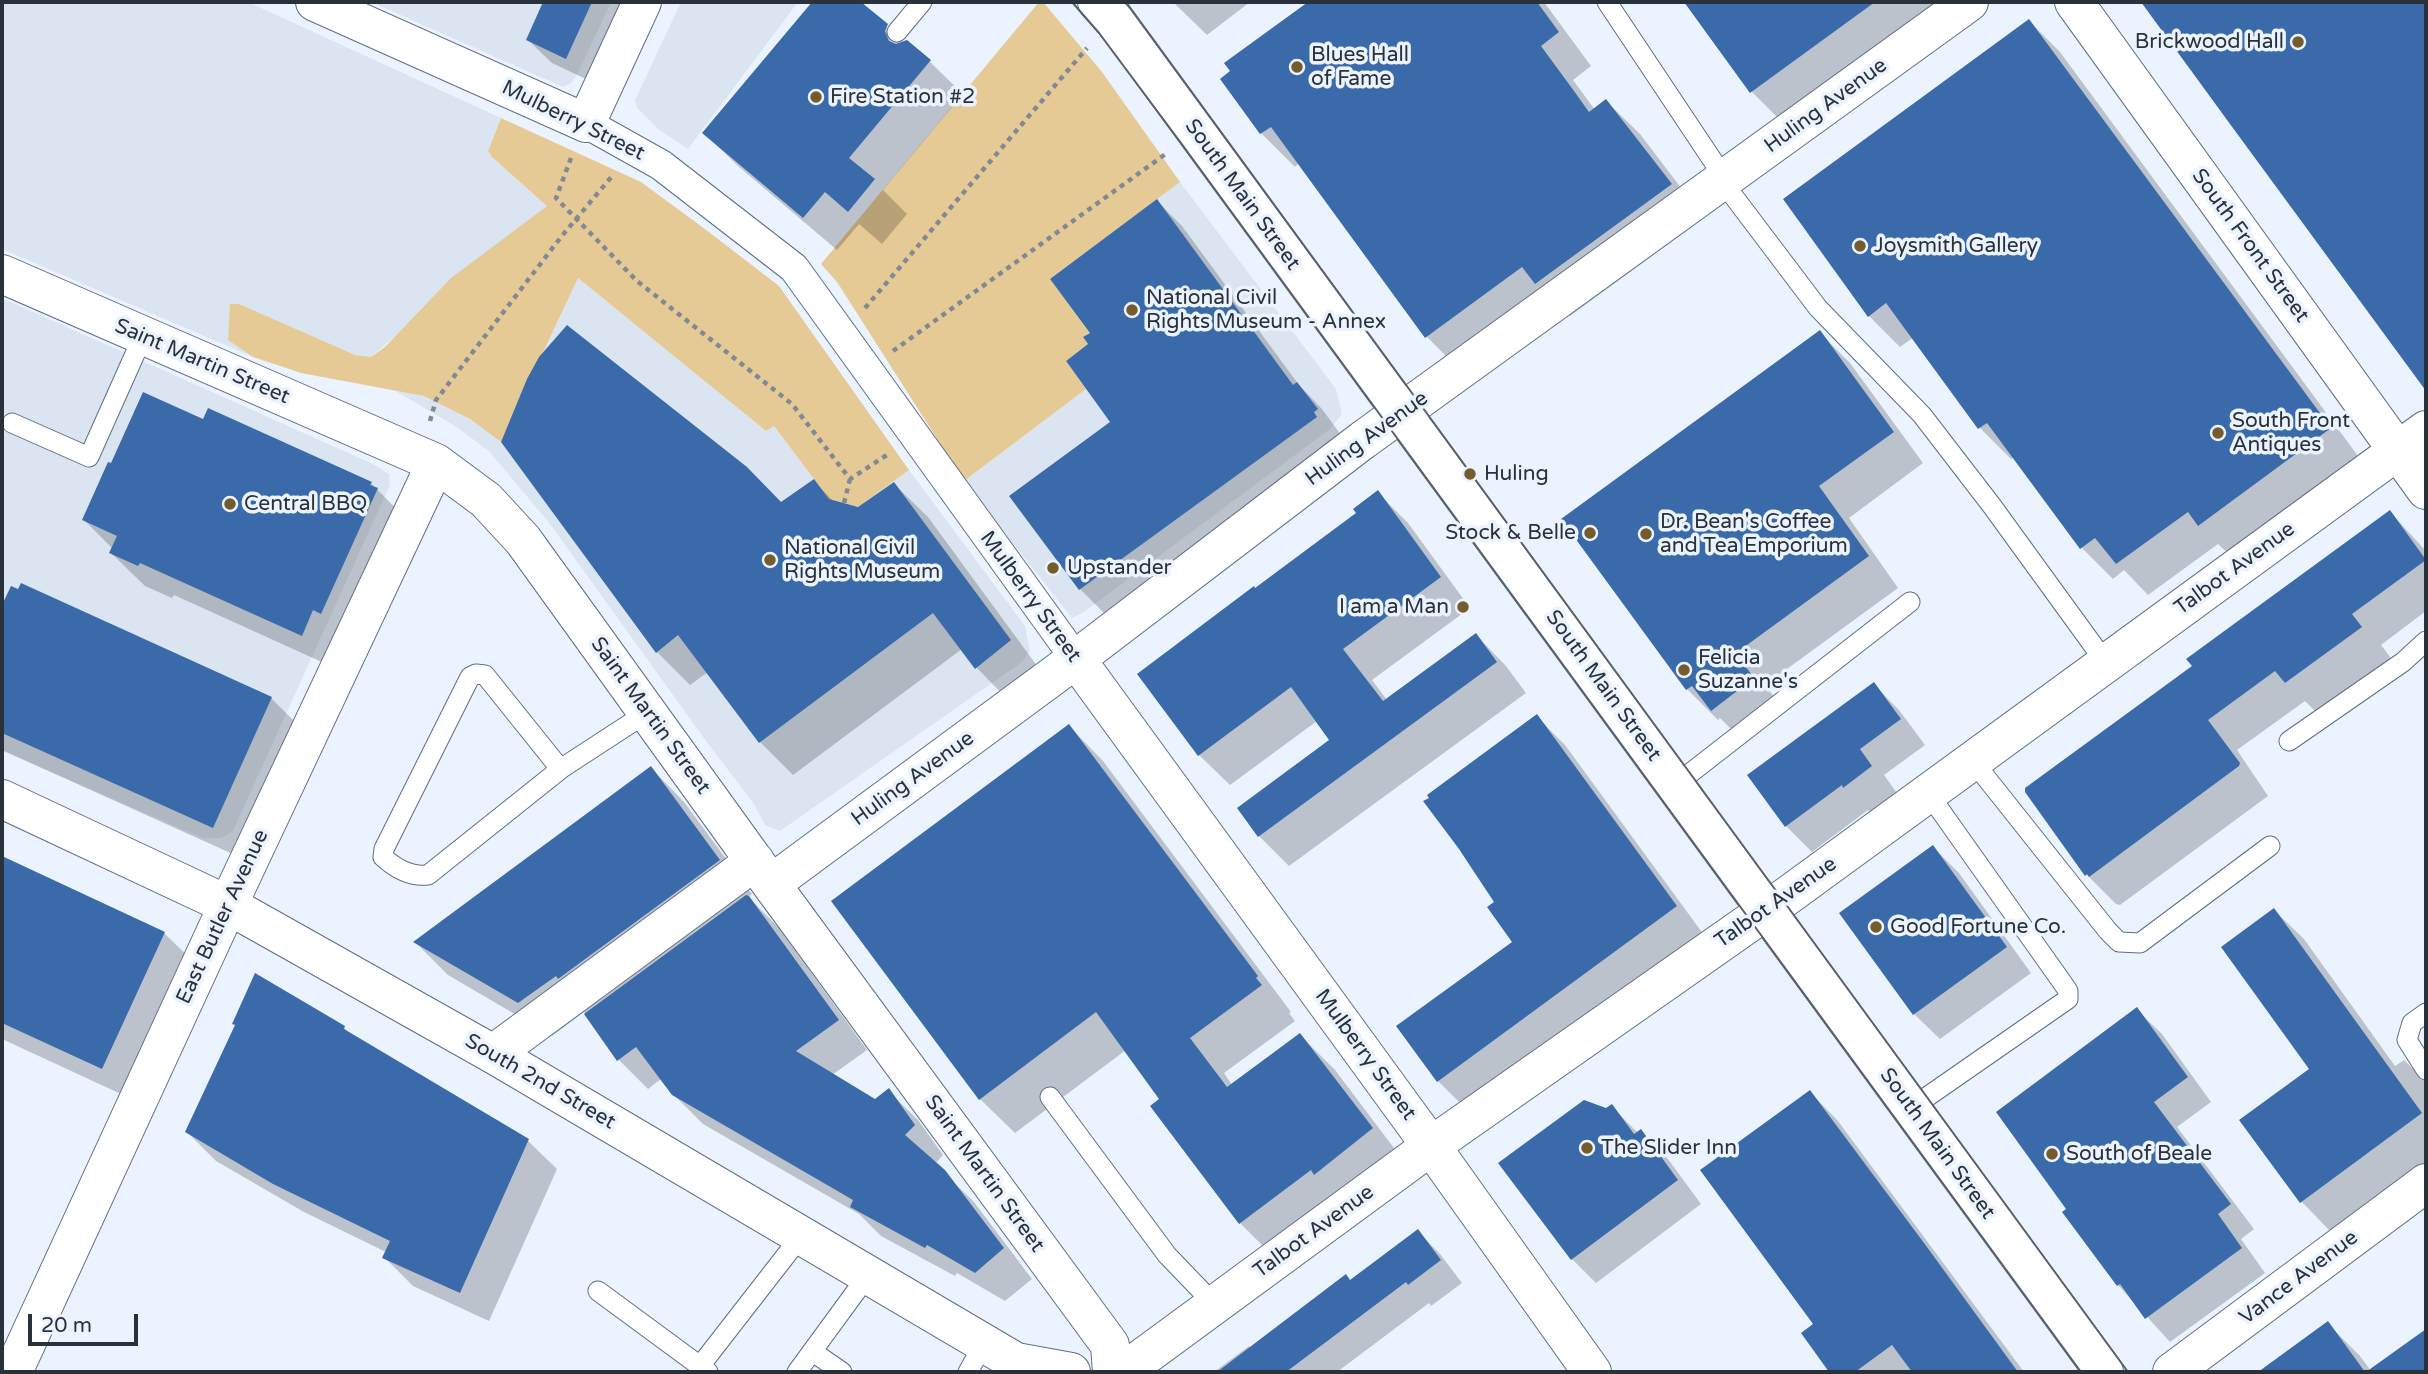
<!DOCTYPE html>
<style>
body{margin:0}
#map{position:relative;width:2428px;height:1374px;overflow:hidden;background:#ebf3ff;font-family:"Varela Round",sans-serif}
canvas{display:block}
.frame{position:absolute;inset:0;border:4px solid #29313b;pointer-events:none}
.scale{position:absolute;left:28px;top:1314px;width:110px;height:32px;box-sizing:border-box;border:4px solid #29313b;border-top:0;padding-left:9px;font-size:21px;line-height:24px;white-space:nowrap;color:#29313b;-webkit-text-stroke:5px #ebf3ff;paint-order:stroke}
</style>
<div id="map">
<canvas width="2428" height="1374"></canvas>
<div class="frame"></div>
<div class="scale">20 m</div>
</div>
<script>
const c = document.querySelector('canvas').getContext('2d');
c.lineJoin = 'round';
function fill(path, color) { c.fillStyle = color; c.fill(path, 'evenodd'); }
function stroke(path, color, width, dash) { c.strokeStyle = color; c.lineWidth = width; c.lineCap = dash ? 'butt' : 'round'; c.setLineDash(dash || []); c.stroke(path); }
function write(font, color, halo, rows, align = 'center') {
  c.font = font + ' "Varela Round",sans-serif'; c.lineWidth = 7; c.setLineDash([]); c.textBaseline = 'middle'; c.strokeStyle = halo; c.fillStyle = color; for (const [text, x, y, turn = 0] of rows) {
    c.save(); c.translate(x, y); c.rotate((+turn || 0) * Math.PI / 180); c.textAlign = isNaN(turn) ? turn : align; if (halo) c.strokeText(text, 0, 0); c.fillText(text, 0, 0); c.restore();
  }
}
fill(new Path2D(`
 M 2,2 L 248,2 L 501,118 L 488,151 L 492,157 L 548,205 L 371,357 L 228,339 L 253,357 L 2,249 Z
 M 371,2 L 611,2 L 578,73 L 571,83 L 563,87 Z
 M 681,2 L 798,2 L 688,149 L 658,129 L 637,108 L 635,100 Z
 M 1180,182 L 1336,389 L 1342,414 L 1330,429 L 1084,612 L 1072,618 L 964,481 L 1086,389 L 1066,361 L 1088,344 L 1083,337 L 1089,333 L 1050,279 Z
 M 578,278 L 766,431 L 774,426 L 829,499 L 858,507 L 909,470 L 1025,626 L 1030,651 L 1022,662 L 780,831 L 765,825 L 754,804 L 706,741 L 550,524 L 489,451 L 455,426 L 394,390 L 424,396 L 470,419 L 501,442 Z
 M 2,298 L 373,464 L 389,474 L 390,485 L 233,831 L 221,838 L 203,838 L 2,751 Z`), '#dbe5f2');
fill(new Path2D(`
 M 1039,2 L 1043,2 L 1102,72 L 1180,182 L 1050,279 L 1090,333 L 1083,337 L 1088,344 L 1066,361 L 1086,389 L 964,481 L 837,282 L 821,264 Z
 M 501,118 L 641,182 L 705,229 L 779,286 L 909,470 L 858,507 L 829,499 L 774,426 L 766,431 L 578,278 L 501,442 L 470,419 L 424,396 L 301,373 L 253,357 L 228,340 L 230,304 L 239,304 L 355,355 L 371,357 L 385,347 L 451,278 L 547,206 L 492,157 L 488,151 Z`), '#e6ca95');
fill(new Path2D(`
 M 545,2 L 626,2 L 590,81 L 552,63 L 528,40 Z
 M 814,2 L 858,2 L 904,43 L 929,61 L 963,94 L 883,190 L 907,214 L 882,244 L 859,224 L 837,250 L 738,166 L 704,133 Z
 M 1173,2 L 1250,2 L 1207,35 Z
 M 1311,2 L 1544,2 L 1591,66 L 1573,80 L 1595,110 L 1606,101 L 1640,134 L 1704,218 L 1570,316 L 1555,301 L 1460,370 L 1427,337 L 1299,163 L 1295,167 L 1261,133 L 1223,79 L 1233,72 L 1227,64 Z
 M 1686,2 L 1953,2 L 1785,125 L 1752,92 Z
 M 2143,2 L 2426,2 L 2426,383 L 2412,369 Z
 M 2029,21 L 2060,52 L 2361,460 L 2231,556 L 2218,544 L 2148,595 L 2124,570 L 2113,579 L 2082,548 L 2014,457 L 2011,459 L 1980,428 L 1914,337 L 1900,347 L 1869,316 Z
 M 1157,201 L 1182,226 L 1299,385 L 1322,409 L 1341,435 L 1105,614 L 1080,589 L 1112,422 L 1091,344 L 1092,333 Z
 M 1820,333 L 1850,363 L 1923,463 L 1849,518 L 1898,588 L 1765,685 L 1784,710 L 1742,740 L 1720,718 L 1718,720 L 1687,689 Z
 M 204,421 L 371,483 L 410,523 L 335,668 L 174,595 L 172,598 L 145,586 L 111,553 L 113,549 L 84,520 Z
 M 814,481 L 835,503 L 858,508 L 894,484 L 928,517 L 1043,674 L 1009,701 L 976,667 L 962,649 L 793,775 L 760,742 L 708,672 L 690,685 L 657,652 L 781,504 Z
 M 1378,493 L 1408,523 L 1470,608 L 1372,680 L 1387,700 L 1476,635 L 1506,666 L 1526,693 L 1289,866 L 1259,836 L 1332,740 L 1317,721 L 1230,785 L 1199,755 L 1255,590 L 1358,514 Z
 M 2390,512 L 2426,551 L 2426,611 L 2381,645 L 2391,658 L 2316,712 L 2305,701 L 2237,750 L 2268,796 L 2120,905 L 2116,904 L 2086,874 L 2194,667 Z
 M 11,588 L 271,698 L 304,731 L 246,860 L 2,750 L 2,610 Z
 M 1874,685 L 1899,710 L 1925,745 L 1884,775 L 1897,793 L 1870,812 L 1868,810 L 1812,852 L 1786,826 L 1750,776 Z
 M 1537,717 L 1565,745 L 1704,935 L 1466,1109 L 1438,1081 L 1514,942 L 1497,902 Z
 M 1069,726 L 1103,761 L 1291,1012 L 1289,1013 L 1295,1021 L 1224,1073 L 1232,1085 L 1300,1035 L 1335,1070 L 1406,1164 L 1275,1258 L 1240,1223 L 1162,1099 L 1126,1050 L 1015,1133 L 980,1099 Z
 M 651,768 L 684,802 L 752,894 L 748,897 L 778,927 L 867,1050 L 832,1075 L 875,1101 L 888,1091 L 918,1120 L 943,1155 L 935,1164 L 974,1202 L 1032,1279 L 1005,1301 L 957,1273 L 955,1276 L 881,1236 L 859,1214 L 703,1124 L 673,1094 L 661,1079 L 648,1089 L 619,1060 L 584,1012 L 552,1036 L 448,975 L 415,942 Z
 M 1933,847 L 1959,873 L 2031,973 L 1940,1039 L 1914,1014 Z
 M 2,858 L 164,933 L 198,966 L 136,1101 L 2,1039 Z
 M 2274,910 L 2304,939 L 2395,1066 L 2404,1060 L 2426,1082 L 2426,1162 L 2331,1232 L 2302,1202 L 2242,1121 L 2312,1069 Z
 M 2137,1010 L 2162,1034 L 2211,1102 L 2177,1127 L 2254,1229 L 2241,1239 L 2265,1273 L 2170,1342 L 2118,1285 L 2068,1209 Z
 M 236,1025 L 344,1028 L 352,1036 L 528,1141 L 557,1169 L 489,1321 L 413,1286 L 384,1257 L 386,1252 L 304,1212 L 216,1161 L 187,1132 Z
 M 1810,1092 L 1838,1121 L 2024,1372 L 1831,1372 L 1803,1333 L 1815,1325 Z
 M 1612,1107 L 1638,1133 L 1641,1131 L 1665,1155 L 1701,1204 L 1596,1283 L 1572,1259 L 1607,1110 Z
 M 1418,1232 L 1440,1254 L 1462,1283 L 1431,1306 L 1429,1303 L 1337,1372 L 1214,1372 L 1249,1346 L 1251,1348 L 1351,1281 Z
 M 2328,1324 L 2360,1356 L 2371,1371 L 2426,1331 L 2426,1372 L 2261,1372 Z`), '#0003');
fill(new Path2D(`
 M 543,2 L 592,2 L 566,59 L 526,40 Z
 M 812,2 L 861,2 L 888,24 L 885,31 L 889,41 L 896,44 L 907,40 L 931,60 L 849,158 L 875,179 L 848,212 L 825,192 L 803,218 L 702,133 Z
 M 1308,2 L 1537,2 L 1559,32 L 1541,46 L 1574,91 L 1589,112 L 1606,99 L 1672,184 L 1535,284 L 1522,267 L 1425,338 L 1271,127 L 1260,134 L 1220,79 L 1230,71 L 1224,63 Z
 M 1684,2 L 1875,2 L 1750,93 Z
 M 2141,2 L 2426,2 L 2426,391 L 2230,124 Z
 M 2029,19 L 2331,428 L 2198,526 L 2188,512 L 2116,564 L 2095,538 L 2080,549 L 1987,423 L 1978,429 L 1886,303 L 1868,317 L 1783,199 Z
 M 1157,199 L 1293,385 L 1297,382 L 1318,409 L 1314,412 L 1317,417 L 1079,590 L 1009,496 L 1110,422 L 1066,361 L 1088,344 L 1083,337 L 1090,333 L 1050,279 Z
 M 567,325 L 747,467 L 781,502 L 814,479 L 829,499 L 858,507 L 894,482 L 1011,640 L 975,669 L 933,613 L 759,743 L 678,635 L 656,653 L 501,442 L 527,379 L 539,357 Z
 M 1820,330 L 1894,432 L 1819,486 L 1869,556 L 1736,653 L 1754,678 L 1711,711 L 1692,686 L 1686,690 L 1561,519 Z
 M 143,392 L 203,419 L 208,408 L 372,482 L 370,485 L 378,488 L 321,614 L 313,610 L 302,636 L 140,563 L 138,566 L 109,553 L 117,536 L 82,520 L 108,462 L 111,463 Z
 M 1378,490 L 1441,577 L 1343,649 L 1383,701 L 1476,633 L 1497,662 L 1258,837 L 1237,808 L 1329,740 L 1291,687 L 1198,756 L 1137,674 L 1254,586 L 1255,588 L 1356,513 L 1353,509 Z
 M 2390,510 L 2426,560 L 2352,614 L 2362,627 L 2285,683 L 2275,671 L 2208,720 L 2240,763 L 2239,766 L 2089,877 L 2087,874 L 2085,876 L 2025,792 L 2025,788 L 2192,666 L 2186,659 Z
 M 21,583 L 272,697 L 213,828 L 2,733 L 2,605 L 11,586 L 18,589 Z
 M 1874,682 L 1901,719 L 1860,749 L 1872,766 L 1843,788 L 1842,785 L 1785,827 L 1747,775 Z
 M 1537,714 L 1677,906 L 1437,1082 L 1396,1026 L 1512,942 L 1487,907 L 1494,902 L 1459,849 L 1423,801 L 1429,798 L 1427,795 Z
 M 1069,724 L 1258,976 L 1256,978 L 1262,985 L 1190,1038 L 1227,1087 L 1300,1033 L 1373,1128 L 1314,1175 L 1311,1170 L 1239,1224 L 1150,1106 L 1159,1099 L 1096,1012 L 979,1100 L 831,901 Z
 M 651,766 L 720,860 L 558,979 L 556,976 L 518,1003 L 413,942 Z
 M 1933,845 L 2007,947 L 1913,1015 L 1839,913 Z
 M 2,856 L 165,932 L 102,1069 L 2,1023 Z
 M 746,895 L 749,896 L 839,1020 L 796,1051 L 875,1099 L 889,1088 L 915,1125 L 905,1135 L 945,1170 L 1004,1248 L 975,1273 L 927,1245 L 925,1248 L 850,1207 L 853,1200 L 672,1095 L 636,1047 L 617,1061 L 584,1014 Z
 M 2274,908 L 2422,1113 L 2300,1203 L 2239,1120 L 2309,1069 L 2221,947 Z
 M 255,973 L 345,1026 L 344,1029 L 529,1139 L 460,1293 L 382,1258 L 390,1241 L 273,1184 L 185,1132 L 235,1025 L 232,1024 Z
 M 2137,1007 L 2188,1077 L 2154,1102 L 2231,1204 L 2218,1214 L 2242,1248 L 2145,1319 L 2120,1284 L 2117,1286 L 2062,1212 L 2066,1209 L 1996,1112 Z
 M 1810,1090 L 1924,1243 L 2018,1372 L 1912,1372 L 1892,1345 L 1855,1372 L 1829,1372 L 1801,1333 L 1813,1324 L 1700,1170 Z
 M 1584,1100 L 1606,1108 L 1612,1104 L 1634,1134 L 1641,1129 L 1678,1180 L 1571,1260 L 1498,1163 Z
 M 1418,1229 L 1441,1260 L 1408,1285 L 1406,1282 L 1286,1372 L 1217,1372 L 1346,1274 L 1350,1280 Z
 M 2328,1321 L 2365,1372 L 2258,1372 Z
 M 2426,1329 L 2426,1372 L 2366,1372 Z`), '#3b6aab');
const service = new Path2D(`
 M 1607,2 L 1725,179
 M 897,32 L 922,2
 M 1722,181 L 1818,308 L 1922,415 L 1992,506 L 2106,663
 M 12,423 L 89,457 L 143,336
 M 2289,741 L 2403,662 L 2426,641
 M 1972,760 L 2108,931 L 2119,942 L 2140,943 L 2270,846
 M 562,768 L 428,875 C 411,877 395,868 383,857 L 384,849 L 470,677 L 476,674 L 485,675 L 558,766 L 562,768 L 648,712
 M 1675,785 L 1910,602
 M 2426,1013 L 2412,1023 L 2407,1040 L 2426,1070
 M 1050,1097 L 1167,1255 L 1215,1305
 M 1911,1108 L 2068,999 L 2068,991 L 2064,985 L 1928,793
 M 598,1291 L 708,1372
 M 813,1352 L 842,1372
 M 700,1366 L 801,1236
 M 797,1372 L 868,1275
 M 968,1372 L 984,1343`);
const pedestrian = new Path2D(`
 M 586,123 L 661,165 L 794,268 L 1076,659`);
const minor = new Path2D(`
 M 315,2 L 586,123 L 642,2
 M 2,274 L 436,463 L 486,500 L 523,540 L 771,884 L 1110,1345 L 1112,1372
 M 1076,659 L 1431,1146 L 1592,1372
 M 771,884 L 1076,659 L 1363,440 L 1969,2
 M 493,1054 L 755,861
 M 13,1372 L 228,905 L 436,463
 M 1123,1372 L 1431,1146 L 1783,899 L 2426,430`);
const tertiary = new Path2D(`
 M 2172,1372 L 2426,1183`);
const secondary = new Path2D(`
 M 1097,2 L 1114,20 L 2104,1372
 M 2074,2 L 2426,490`);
const primary = new Path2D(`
 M 2,799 L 228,905 L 493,1054 L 1016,1362 L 1071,1372`);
stroke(service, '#5d6f87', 21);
stroke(pedestrian, '#5d6f87', 32);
stroke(minor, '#5d6f87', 40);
stroke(tertiary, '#5d6f87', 40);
stroke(secondary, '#5d6f87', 40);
stroke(primary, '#5d6f87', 40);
stroke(new Path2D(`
 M 571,158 L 556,198 L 637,281 L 792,404 L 850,479 L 887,455
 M 865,308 L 1087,48
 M 893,351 L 1167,153
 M 430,421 L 436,400 L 561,237 L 613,175
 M 844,503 L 850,479`), '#818994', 4.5, [5, 5]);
stroke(service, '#fff', 19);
stroke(pedestrian, '#fff', 30);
stroke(minor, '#fff', 38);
stroke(tertiary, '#fff', 38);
stroke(secondary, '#fff', 38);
stroke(primary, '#fff', 38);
stroke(new Path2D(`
 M 1072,2 L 1099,33 L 1181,143 L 2081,1372
 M 1126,2 L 2128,1372`), '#58606b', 2);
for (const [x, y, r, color] of [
 [2298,42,7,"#745c2d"],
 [1297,67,7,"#745c2d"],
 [816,97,7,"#745c2d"],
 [1860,246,7,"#745c2d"],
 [1132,310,7,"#745c2d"],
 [2218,433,7,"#745c2d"],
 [1470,474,7,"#745c2d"],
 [230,504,7,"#745c2d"],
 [1590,533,7,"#745c2d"],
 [1646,534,7,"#745c2d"],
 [770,560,7,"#745c2d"],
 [1053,568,7,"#745c2d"],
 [1463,607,7,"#745c2d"],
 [1684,670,7,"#745c2d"],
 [1876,927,7,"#745c2d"],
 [1587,1148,7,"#745c2d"],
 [2052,1154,7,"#745c2d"]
]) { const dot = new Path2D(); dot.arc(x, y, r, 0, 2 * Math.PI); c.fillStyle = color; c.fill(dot); stroke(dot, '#ebf3ff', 2.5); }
write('21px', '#29313b', '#ebf3ff', [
 ["Brickwood Hall",2284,42,"right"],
 ["Blues Hall",1311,55],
 ["of Fame",1311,79],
 ["Fire Station #2",830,97],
 ["Joysmith Gallery",1874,246],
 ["National Civil",1146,298],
 ["Rights Museum - Annex",1146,322],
 ["South Front",2232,421],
 ["Antiques",2232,445],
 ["Huling",1484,474],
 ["Central BBQ",244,504],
 ["Dr. Bean's Coffee",1660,522],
 ["and Tea Emporium",1660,546],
 ["Stock & Belle",1576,533,"right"],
 ["National Civil",784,548],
 ["Rights Museum",784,572],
 ["Upstander",1067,568],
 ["I am a Man",1449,607,"right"],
 ["Felicia",1698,658],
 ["Suzanne's",1698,682],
 ["Good Fortune Co.",1890,927],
 ["The Slider Inn",1601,1148],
 ["South of Beale",2066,1154]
], 'left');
write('21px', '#29313b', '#ebf3ff', [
 ["Huling Avenue",1826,106,-36],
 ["Mulberry Street",573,121,26],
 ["South Main Street",1242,195,54],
 ["South Front Street",2250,246,54],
 ["Saint Martin Street",202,362,23],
 ["Huling Avenue",1367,439,-36],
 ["Talbot Avenue",2235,569,-36],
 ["Mulberry Street",1030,597,54],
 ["South Main Street",1603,686,54],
 ["Saint Martin Street",650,716,54],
 ["Huling Avenue",913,779,-36],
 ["Talbot Avenue",1776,903,-35],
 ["East Butler Avenue",223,917,-65],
 ["Mulberry Street",1365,1055,54],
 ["South 2nd Street",540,1082,30],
 ["South Main Street",1937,1144,54],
 ["Saint Martin Street",984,1174,54],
 ["Talbot Avenue",1314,1232,-36],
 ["Vance Avenue",2299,1278,-37]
]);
</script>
